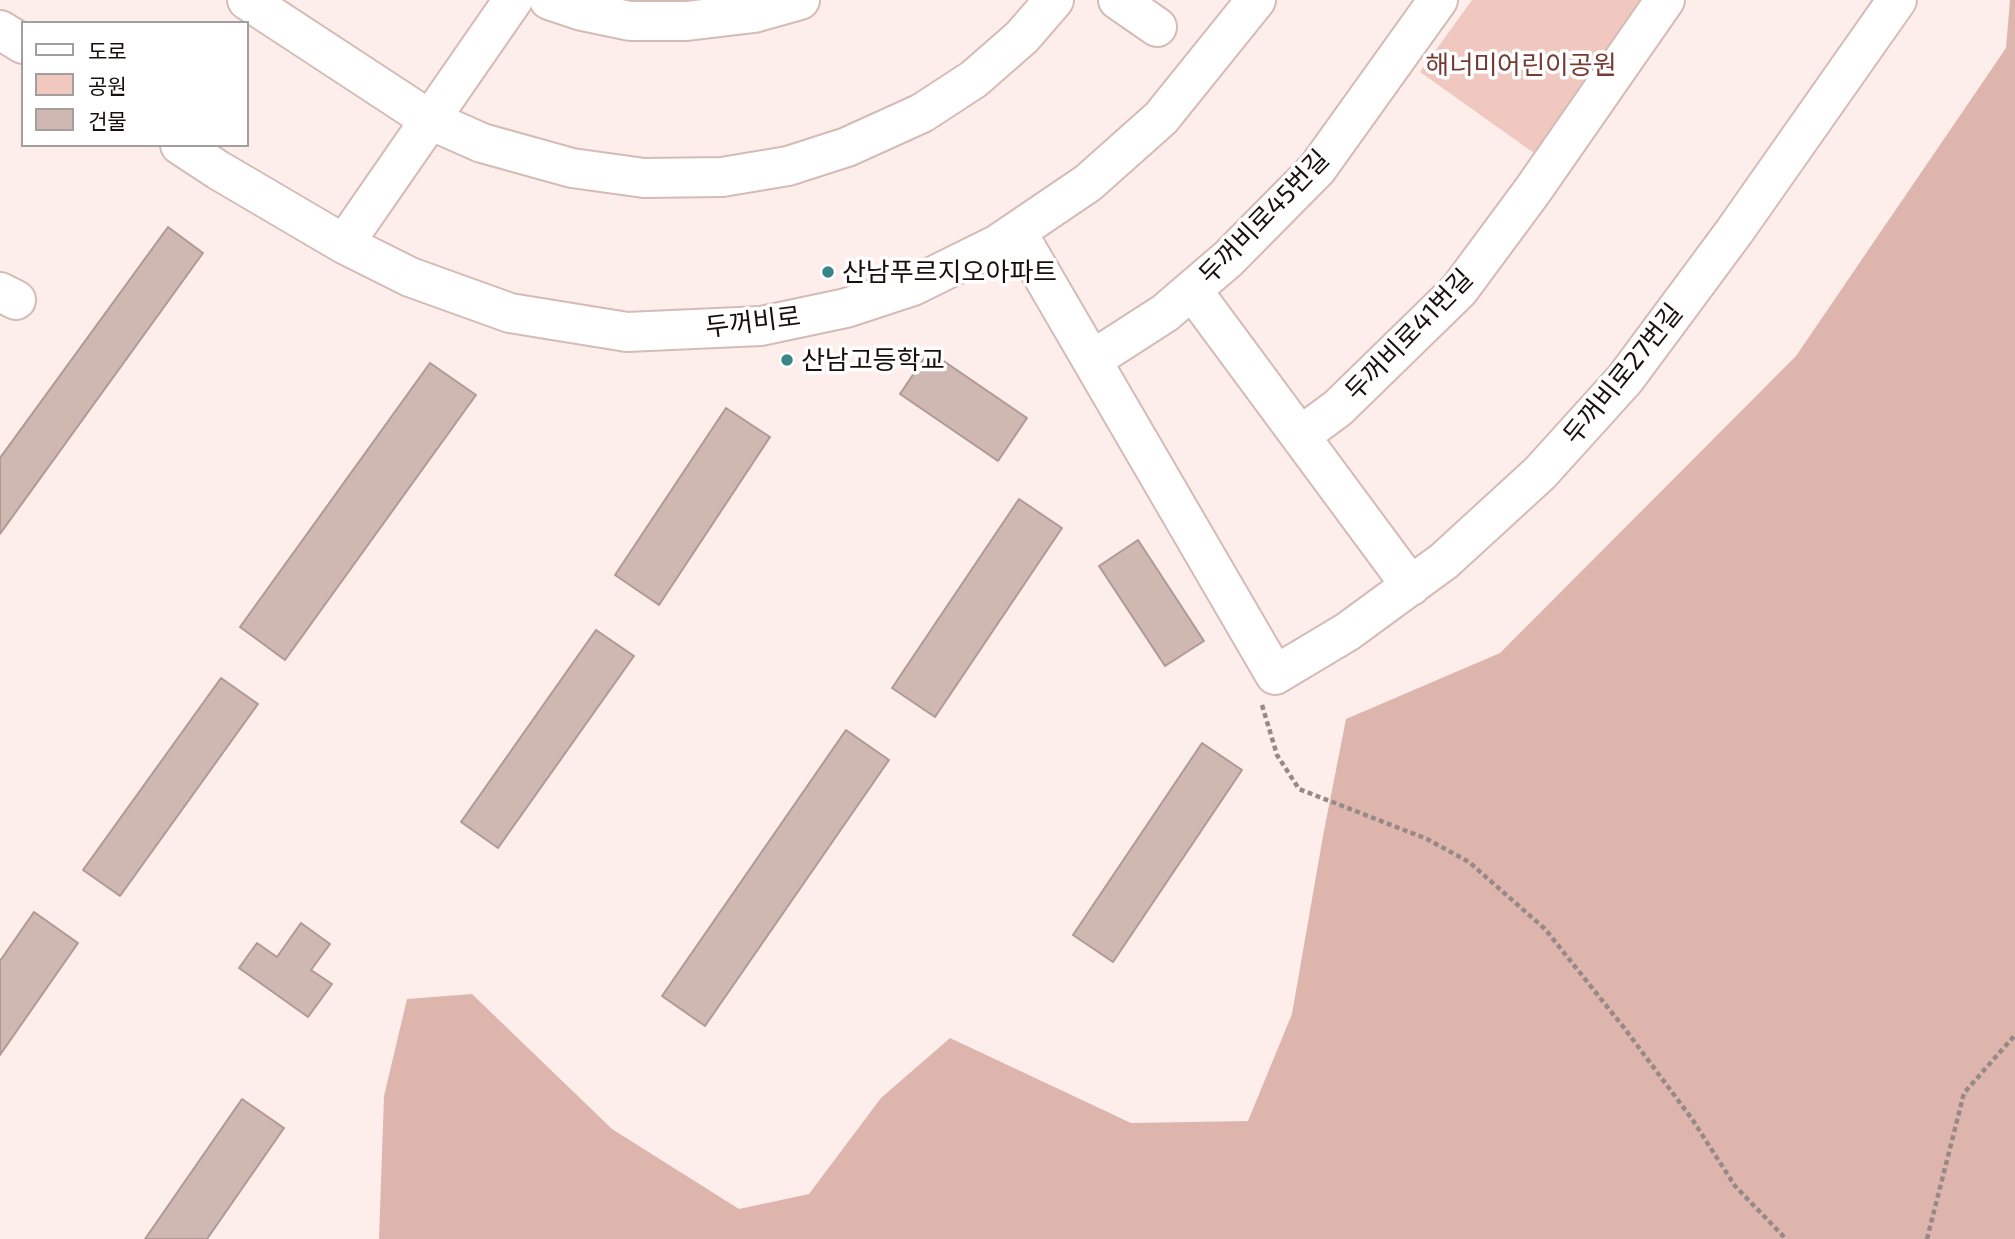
<!DOCTYPE html>
<html>
<head>
<meta charset="utf-8">
<style>
	body { margin:0 }
	#map { position:relative; width:2015px; height:1239px; overflow:hidden; background:#feeeeb; font-family:"Exo 2","Noto Sans KR",sans-serif }
	canvas { display:block }
	.legend { position:absolute; left:21px; top:21px; width:228px; height:126px; box-sizing:border-box; background:#fff; border:2px solid #a39f9f; margin:0; padding:9px 12px; list-style:none; font-size:21px; color:#180f0e }
	.legend li { display:flex; align-items:center; gap:14px; height:35px }
	.legend b { width:35px; border:2px solid #a39f9f }
</style>
</head>
<body>
<div id="map">
<canvas width="2015" height="1239"></canvas>
<ul class="legend">
<li><b style="height:9px;background:#fff"></b>도로</li>
<li><b style="height:19px;background:#f0c8c0"></b>공원</li>
<li><b style="height:19px;background:#cfb7b2"></b>건물</li>
</ul>
</div>
<script>
const ctx = document.querySelector('canvas').getContext('2d');
ctx.lineJoin = 'round';
function fill(path, color) { ctx.fillStyle = color; ctx.fill(path, 'evenodd'); }
const shape = rows => new Path2D(rows.map(r => 'M' + r).join(''));
function trace(path, color, width, dash) { ctx.strokeStyle = color; ctx.lineWidth = width; ctx.lineCap = dash ? 'butt' : 'round'; ctx.setLineDash(dash || []); ctx.stroke(path); }
function write(font, color, halo, rows, align = 'center') {
  ctx.font = font + ' "Exo 2","Noto Sans KR",sans-serif'; ctx.lineWidth = 7; ctx.setLineDash([]); ctx.textBaseline = 'middle'; ctx.strokeStyle = halo; ctx.fillStyle = color; for (const [text, x, y, turn = 0] of rows) {
    ctx.save(); ctx.translate(x, y); ctx.rotate((+turn || 0) * Math.PI / 180); ctx.textAlign = isNaN(turn) ? turn : align; if (halo) ctx.strokeText(text, 0, 0); ctx.fillText(text, 0, 0); ctx.restore();
  }
}
fill(shape([
	[1472,0,1648,0,1538,156,1420,72]
]), '#f0c8c0');
fill(shape([
	[2010,0,2015,0,2015,1239,379,1239,384,1096,407,999,472,994,612,1129,739,1209,809,1194,881,1098,950,1038,1131,1123,1248,1121,1292,1014,1323,836,1346,719,1500,653,1796,356,2006,48]
]), '#ddb5ad');
const building = shape([
	[168,227,203,253,0,534,0,458,168,227],
	[929,351,1027,418,998,461,900,394,929,351],
	[430,363,476,395,285,660,240,627,430,363],
	[726,408,770,437,659,605,615,575,726,408],
	[1019,499,1062,528,935,717,892,688,1019,499],
	[1138,540,1204,641,1165,666,1099,566,1138,540],
	[596,630,634,656,498,848,461,822,596,630],
	[221,678,258,704,120,896,83,870,221,678],
	[846,730,889,760,705,1026,662,996,846,730],
	[1202,743,1242,770,1113,962,1073,935,1202,743],
	[34,912,78,943,0,1055,0,961,34,912],
	[301,923,330,944,311,970,332,984,308,1017,239,968,257,943,277,957,301,923],
	[242,1099,284,1128,207,1239,145,1239,242,1099]
]);
fill(building, '#cfb7b2');
trace(building, '#b09994', 2);
const minor = shape([
	[247,0,430,120,482,143,572,168,644,178,722,177,788,166,847,147,922,113,974,79,1022,37,1054,0],
	[549,0,582,11,630,21,687,21,754,13,800,0],
	[1118,0,1157,27],
	[0,30,23,44],
	[180,145,218,170,344,244,410,277,510,313,627,332,761,326,846,308,913,286,998,244,1088,183,1161,118,1256,0],
	[1017,232,1275,675,1347,632,1444,561,1540,473,1625,379,1734,232,1897,0],
	[344,244,513,0],
	[1192,290,1411,586],
	[0,292,16,300],
	[1092,360,1165,313,1228,259,1317,169,1438,0],
	[1300,436,1338,408,1459,290,1533,190,1665,0]
]);
trace(minor, '#d4bbb6', 42);
trace(shape([
	[1262,705,1277,755,1299,789,1427,839,1469,862,1545,929,1625,1029,1692,1119,1735,1186,1786,1239],
	[1927,1239,1964,1093,2015,1035]
]), '#968987', 4.5, [5, 3.5]);
trace(minor, '#fff', 38);
for (const [x, y, r, color] of [
	[828,272,7,"#3b8487"],
	[787,360,7,"#3b8487"]
]) { const dot = new Path2D(); dot.arc(x, y, r, 0, 2 * Math.PI); ctx.fillStyle = color; ctx.fill(dot); trace(dot, '#fff', 2.5); }
write('26px', '#733d33', '#fff', [
	["해너미어린이공원",1521,65]
]);
write('26px', '#180f0e', '#fff', [
	["두꺼비로45번길",1264,217,-46],
	["두꺼비로",753,322,-7],
	["두꺼비로41번길",1409,335,-46],
	["두꺼비로27번길",1623,374,-51]
]);
write('26px', '#180f0e', '#fff', [
	["산남푸르지오아파트",842,272],
	["산남고등학교",801,360]
], 'left');
</script>
</body>
</html>
